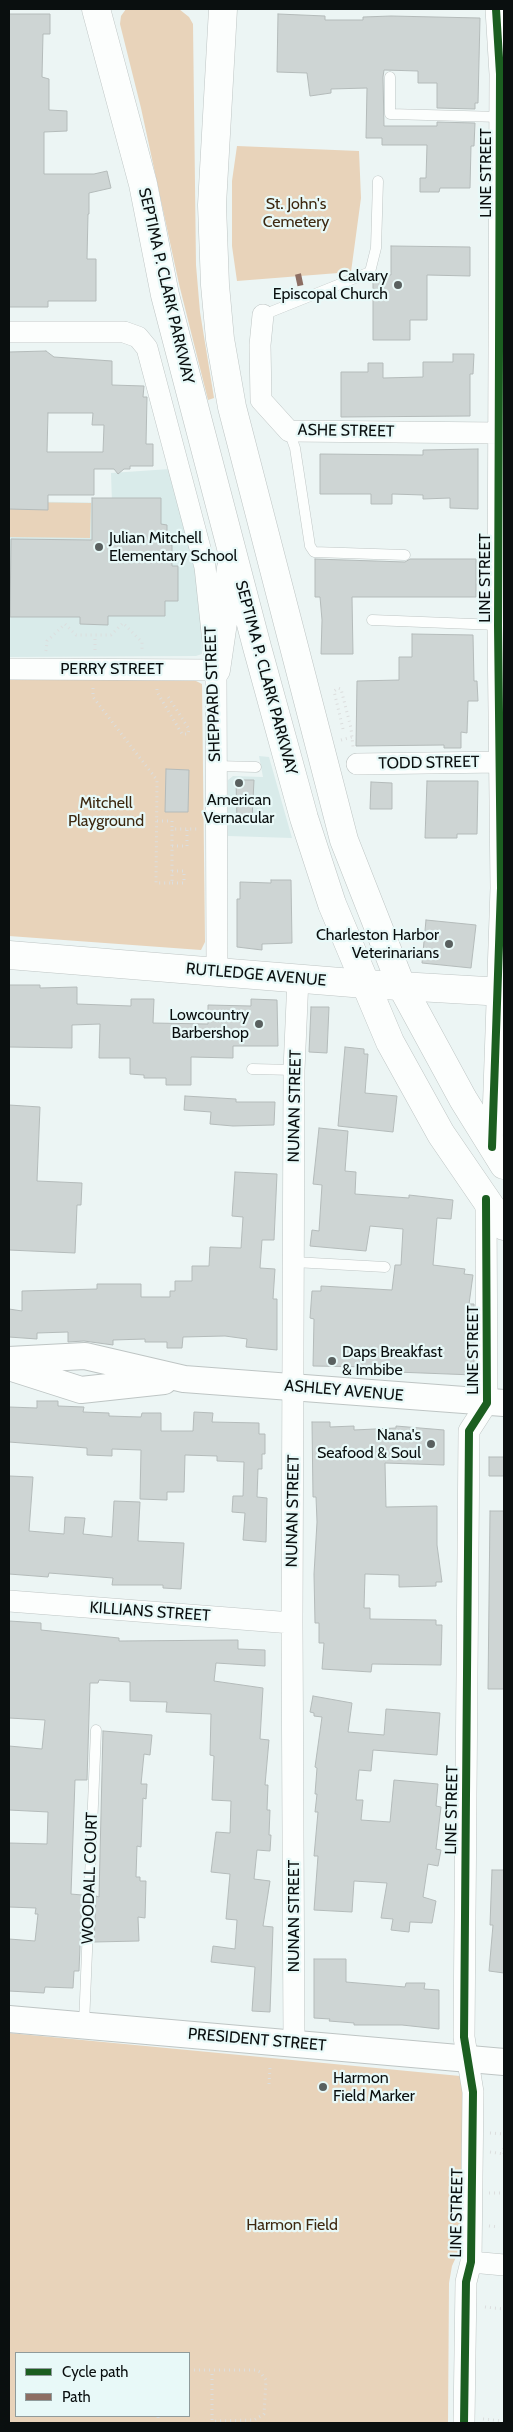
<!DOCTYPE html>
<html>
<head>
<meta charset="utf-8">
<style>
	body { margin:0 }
	#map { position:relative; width:513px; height:2432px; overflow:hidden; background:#ecf5f4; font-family:Cabin,sans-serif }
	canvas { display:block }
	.frame { position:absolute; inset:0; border:10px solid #0a0f0f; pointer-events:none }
	.legend { position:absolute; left:15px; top:2352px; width:175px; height:65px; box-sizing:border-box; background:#e8f9f8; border:1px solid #8f9b9b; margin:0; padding:6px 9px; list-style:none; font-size:15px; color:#0a0f0f }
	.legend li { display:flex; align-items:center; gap:10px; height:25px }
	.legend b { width:25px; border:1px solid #8f9b9b }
</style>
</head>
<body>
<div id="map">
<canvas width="513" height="2432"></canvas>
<div class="frame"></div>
<ul class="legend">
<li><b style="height:6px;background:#1b5e20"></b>Cycle path</li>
<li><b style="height:6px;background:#8d6e63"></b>Path</li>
</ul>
</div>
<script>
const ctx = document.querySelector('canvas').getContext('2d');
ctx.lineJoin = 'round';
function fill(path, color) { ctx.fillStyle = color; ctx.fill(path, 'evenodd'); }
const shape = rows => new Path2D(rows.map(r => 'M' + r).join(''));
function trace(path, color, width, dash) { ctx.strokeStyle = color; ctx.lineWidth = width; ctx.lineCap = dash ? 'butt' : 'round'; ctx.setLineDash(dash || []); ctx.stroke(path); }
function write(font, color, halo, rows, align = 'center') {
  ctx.font = font + ' Cabin,sans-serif'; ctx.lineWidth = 4.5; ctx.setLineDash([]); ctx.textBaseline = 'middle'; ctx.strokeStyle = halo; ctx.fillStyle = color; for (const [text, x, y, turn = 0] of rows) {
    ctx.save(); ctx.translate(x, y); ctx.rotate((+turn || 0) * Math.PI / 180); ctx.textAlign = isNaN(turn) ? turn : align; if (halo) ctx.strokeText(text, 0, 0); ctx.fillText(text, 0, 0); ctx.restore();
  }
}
fill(shape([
	[170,469,200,592,202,654,196,656,9,657,9,501,112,503,111,473],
	[259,756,269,757,292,838,228,836,228,780,233,776,263,777]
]), '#d9ebea');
fill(shape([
	[126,9,179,9,189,17,193,24,196,265,200,312,214,398,208,400,179,284,141,108,120,24,121,16],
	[237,146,359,151,361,198,351,272,237,281,232,246,232,181],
	[9,502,91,503,90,538,9,537],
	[9,680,194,680,202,684,205,942,201,950,9,936],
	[9,2033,460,2076,463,2087,460,2248,452,2266,449,2283,448,2423,9,2423],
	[16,2353,189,2353,189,2416,16,2416]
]), '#e8d3ba');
const building = shape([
	[9,14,50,14,50,34,43,34,42,77,49,79,49,110,67,111,67,131,44,132,44,174,94,174,107,171,111,188,89,193,89,214,88,214,87,259,96,259,96,301,48,301,48,307,9,307,9,14],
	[278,14,325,16,325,20,363,20,363,17,391,16,480,18,478,103,475,103,475,109,437,108,437,83,418,83,418,71,384,70,383,77,384,126,437,126,437,122,475,123,474,146,471,146,470,188,440,188,439,192,420,192,420,178,426,178,427,145,382,145,382,138,366,138,367,88,331,89,331,93,310,96,307,73,277,72,278,14],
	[391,246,470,247,470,276,427,275,427,320,410,320,410,340,373,340,373,278,376,274,391,275,391,246],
	[46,351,54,357,112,361,112,385,144,386,143,397,147,397,146,444,153,444,153,466,130,466,130,469,124,469,118,474,114,469,94,469,94,495,48,495,48,510,9,509,9,352,46,351],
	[48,413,93,413,92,425,104,425,103,452,47,452,48,413],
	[453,354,474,354,473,374,470,374,470,416,341,417,341,372,368,372,368,363,383,363,383,378,423,377,423,362,453,362,453,354],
	[478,449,478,509,450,508,450,498,423,499,423,495,392,494,392,504,371,504,371,494,320,494,320,454,423,455,423,450,478,449],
	[92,498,161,498,161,524,167,525,167,545,172,545,172,566,178,566,178,601,165,601,165,616,108,616,108,625,80,624,80,617,10,617,11,539,92,540,92,498],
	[315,559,405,562,410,559,476,559,476,597,352,597,353,654,321,654,322,620,320,597,315,597,315,559],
	[412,634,473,635,474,681,477,681,478,701,468,701,467,733,461,732,461,748,444,748,444,745,356,746,357,681,399,680,399,657,412,657,412,634],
	[166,769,189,770,188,812,165,812,166,769],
	[236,780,254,780,252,819,237,819,236,780],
	[427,781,478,781,477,834,457,834,457,838,425,838,427,781],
	[371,782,392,783,392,809,370,809,371,782],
	[271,880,291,880,292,943,262,944,262,950,237,947,237,899,240,899,240,882,271,883,271,880],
	[426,920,476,925,471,968,422,963,426,920],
	[9,985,40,985,40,988,77,987,77,1004,131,1006,131,999,154,999,153,1023,208,1024,208,1005,251,1006,251,999,277,1000,278,1046,233,1046,233,1058,191,1057,191,1085,166,1085,166,1078,144,1078,144,1075,130,1074,130,1058,99,1058,100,1024,72,1025,72,1048,9,1047,9,985],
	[311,1007,329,1007,327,1053,309,1052,311,1007],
	[345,1047,364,1049,364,1054,368,1054,365,1093,397,1096,393,1132,338,1126,345,1047],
	[185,1096,236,1099,236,1102,275,1102,274,1125,233,1126,210,1124,211,1112,184,1110,185,1096],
	[9,1105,40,1107,37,1181,82,1183,81,1205,77,1205,75,1253,9,1250,9,1105],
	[319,1128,348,1131,345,1171,356,1172,355,1194,409,1198,409,1195,453,1200,451,1219,437,1218,433,1265,465,1269,464,1274,473,1275,469,1304,474,1304,474,1375,396,1372,396,1369,377,1369,377,1367,313,1366,314,1319,310,1318,312,1291,321,1291,321,1286,392,1290,395,1265,401,1265,403,1229,370,1226,366,1251,310,1246,312,1230,319,1231,322,1185,313,1184,319,1128],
	[235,1172,277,1174,274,1240,262,1240,260,1268,275,1269,273,1299,277,1299,277,1350,246,1347,247,1339,225,1336,183,1337,182,1348,167,1348,167,1342,145,1342,145,1339,113,1340,113,1345,84,1341,68,1342,68,1332,37,1333,37,1339,9,1337,9,1309,22,1311,22,1291,97,1289,97,1284,141,1284,141,1297,170,1297,170,1291,175,1291,175,1281,192,1281,192,1266,209,1266,210,1247,241,1248,243,1217,232,1216,235,1172],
	[37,1401,58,1401,58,1406,84,1407,83,1412,109,1413,109,1416,141,1417,142,1413,161,1413,161,1431,193,1431,194,1412,213,1413,212,1422,259,1423,259,1434,265,1434,265,1454,262,1454,262,1469,258,1469,257,1497,267,1498,266,1542,243,1540,245,1513,232,1512,233,1496,243,1496,244,1462,217,1461,217,1456,185,1455,184,1492,167,1492,167,1500,140,1499,141,1450,112,1449,112,1456,87,1455,87,1448,9,1442,9,1407,37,1408,37,1401],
	[312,1422,330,1422,330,1427,354,1426,354,1430,396,1428,396,1426,444,1430,444,1465,385,1463,386,1507,437,1506,437,1545,442,1582,436,1582,436,1586,399,1587,399,1575,365,1574,364,1608,370,1608,370,1619,436,1620,436,1625,442,1625,441,1665,372,1664,371,1672,322,1669,324,1643,319,1643,319,1623,315,1623,314,1574,317,1522,316,1497,313,1497,312,1422],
	[489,1457,504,1457,504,1476,489,1476,489,1457],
	[9,1476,33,1477,29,1531,64,1534,65,1517,85,1518,83,1534,112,1537,114,1501,140,1502,138,1541,184,1543,181,1589,163,1588,163,1585,112,1585,113,1578,49,1573,48,1577,9,1574,9,1476],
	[490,1511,504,1511,504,1689,488,1689,490,1511],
	[9,1621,41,1623,41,1630,119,1638,119,1641,238,1640,238,1649,265,1650,265,1666,216,1663,214,1681,263,1688,260,1739,269,1740,265,1785,268,1785,267,1810,270,1810,269,1835,271,1835,270,1851,257,1850,254,1879,270,1881,263,1926,273,1927,270,2012,252,2011,255,1967,211,1962,213,1946,235,1949,237,1920,226,1919,230,1874,211,1872,216,1832,230,1833,231,1801,212,1800,214,1756,210,1755,211,1714,166,1712,167,1702,130,1701,130,1682,99,1680,98,1683,90,1683,87,1780,75,1780,71,1894,82,1895,79,1971,74,1971,73,1988,45,1987,44,1993,9,1991,9,1939,35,1941,38,1914,35,1914,36,1908,9,1907,9,1843,47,1844,48,1812,9,1810,9,1746,42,1749,45,1720,9,1718,9,1621],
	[313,1696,352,1703,348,1732,384,1735,386,1709,440,1713,437,1755,373,1750,371,1771,359,1770,356,1800,363,1800,361,1820,390,1822,394,1780,438,1784,436,1806,441,1807,436,1849,441,1850,438,1866,428,1864,423,1897,436,1901,432,1923,410,1922,409,1932,391,1930,393,1919,381,1918,387,1883,354,1881,352,1912,314,1910,318,1856,314,1856,318,1812,315,1812,317,1794,315,1794,317,1768,315,1767,322,1717,314,1716,314,1713,310,1712,313,1696],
	[103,1731,152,1735,150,1755,144,1754,141,1784,147,1784,146,1799,143,1798,141,1847,137,1846,136,1877,140,1877,140,1881,146,1881,145,1918,138,1917,139,1941,94,1942,96,1896,99,1897,103,1731],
	[492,1870,504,1870,504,1973,489,1971,493,1925,490,1925,492,1870],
	[314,1959,346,1959,346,1982,405,1987,406,1983,425,1983,424,1989,439,1990,439,2029,402,2025,354,2025,354,2023,329,2021,330,2019,314,2018,314,1959]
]);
fill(building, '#ced5d4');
trace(building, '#b4bbba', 1);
const service = shape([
	[390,77,390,114,500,117],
	[263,315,370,272,376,248,378,181],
	[289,431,295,448,310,546,314,552,405,555],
	[372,620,498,625],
	[216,766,256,767],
	[252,1069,294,1070],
	[294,1262,385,1267],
	[84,2025,96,1730]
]);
const minor = shape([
	[263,315,260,345,261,400,289,431,499,433],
	[9,332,124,332,138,337,147,348,205,567,216,670,217,972],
	[9,669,216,670],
	[357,764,500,762],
	[492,1147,501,888,498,625,500,74,496,9],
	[9,1601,292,1623],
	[294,2044,292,1623,294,1070,298,978],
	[471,2262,504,2265],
	[464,2423,466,2282,471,2262,473,2092,464,2037,469,1431,487,1403,486,1199]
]);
const tertiary = shape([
	[9,1360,85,1356,184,1379,504,1403],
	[9,1367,81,1390,164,1381],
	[9,2019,504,2062]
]);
const secondary = shape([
	[9,955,365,984,504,992]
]);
const trunk = shape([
	[96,9,143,184,165,295,257,647,304,818,332,904,390,1042,441,1134,504,1226],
	[223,9,212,205,215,285,220,339,232,407,344,840,401,985,463,1099,504,1165],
	[216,670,231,568]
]);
trace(service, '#bec5c4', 11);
trace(minor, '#bec5c4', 22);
trace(tertiary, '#bec5c4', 28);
trace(secondary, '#bec5c4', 29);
trace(trunk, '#bec5c4', 29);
trace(shape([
	[95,650,95,635],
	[46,651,47,641,65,624,76,635,111,635,123,623,142,642,142,651],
	[93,688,93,697,157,780,156,883,172,883,172,829,198,829],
	[157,689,157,692,182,734,188,734,189,729,167,695],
	[343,729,334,691,338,688,341,689,351,728,353,747],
	[341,740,352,737],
	[157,821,172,821,172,829],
	[172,846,187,846,187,829],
	[172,871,184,871,184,883,172,883],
	[269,2084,270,2067],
	[490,2133,504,2134],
	[490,2152,504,2154],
	[504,2154,504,2146],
	[489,2193,501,2193],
	[489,2226,499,2227],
	[485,2307,504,2309],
	[194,2370,255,2370,260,2372,266,2380,264,2414,254,2420,212,2421,212,2370],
	[483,2419,504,2421],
	[158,2423,158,2416]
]), '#dcdede', 3, [1, 4]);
trace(service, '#fcfefd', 10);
trace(minor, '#fcfefd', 21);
trace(tertiary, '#fcfefd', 26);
trace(secondary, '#fcfefd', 28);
trace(trunk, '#fcfefd', 28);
trace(shape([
	[288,294,297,293,301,288,298,274]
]), '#8d6e63', 6, [12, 6]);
trace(shape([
	[492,1147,501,888,498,625,500,74,496,9],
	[464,2423,466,2282,471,2262,473,2092,464,2037,469,1431,487,1403,486,1199]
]), '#1b5e20', 8);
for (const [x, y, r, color] of [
	[398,285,5,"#59605f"],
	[99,547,5,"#59605f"],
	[239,783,5,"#59605f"],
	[449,944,5,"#59605f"],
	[259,1024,5,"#59605f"],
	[332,1361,5,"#59605f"],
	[431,1444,5,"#59605f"],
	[323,2087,5,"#59605f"]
]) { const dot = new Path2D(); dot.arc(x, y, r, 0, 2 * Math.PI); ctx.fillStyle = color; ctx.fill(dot); trace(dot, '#e8f9f8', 2); }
write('16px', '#0a0f0f', '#e8f9f8', [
	["LINE STREET",486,173,-90],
	["SEPTIMA P. CLARK PARKWAY",166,286,77],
	["ASHE STREET",346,431,1],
	["LINE STREET",485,578,-90],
	["PERRY STREET",112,669],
	["SEPTIMA P. CLARK PARKWAY",266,678,75],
	["SHEPPARD STREET",213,694,-92],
	["TODD STREET",429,763,-1],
	["RUTLEDGE AVENUE",256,975,5],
	["NUNAN STREET",295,1106,-89],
	["LINE STREET",473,1350,-90],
	["ASHLEY AVENUE",344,1391,5],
	["NUNAN STREET",293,1511,-89],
	["KILLIANS STREET",150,1612,4],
	["LINE STREET",452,1810,-89],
	["WOODALL COURT",90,1878,-88],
	["NUNAN STREET",294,1916,-90],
	["PRESIDENT STREET",257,2040,5],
	["LINE STREET",457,2213,-89]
]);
write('16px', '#3d2810', '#e8f9f8', [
	["St. John's",296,204],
	["Cemetery",296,222],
	["Mitchell",106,803],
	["Playground",106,821],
	["Harmon Field",292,2225]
]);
write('16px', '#0a0f0f', '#e8f9f8', [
	["Calvary",388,276],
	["Episcopal Church",388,294],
	["Julian Mitchell",109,538,"left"],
	["Elementary School",109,556,"left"],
	["American",239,800,"center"],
	["Vernacular",239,818,"center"],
	["Charleston Harbor",439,935],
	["Veterinarians",439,953],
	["Lowcountry",249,1015],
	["Barbershop",249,1033],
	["Daps Breakfast",342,1352,"left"],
	["& Imbibe",342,1370,"left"],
	["Nana's",421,1435],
	["Seafood & Soul",421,1453],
	["Harmon",333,2078,"left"],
	["Field Marker",333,2096,"left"]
], 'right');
</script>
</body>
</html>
